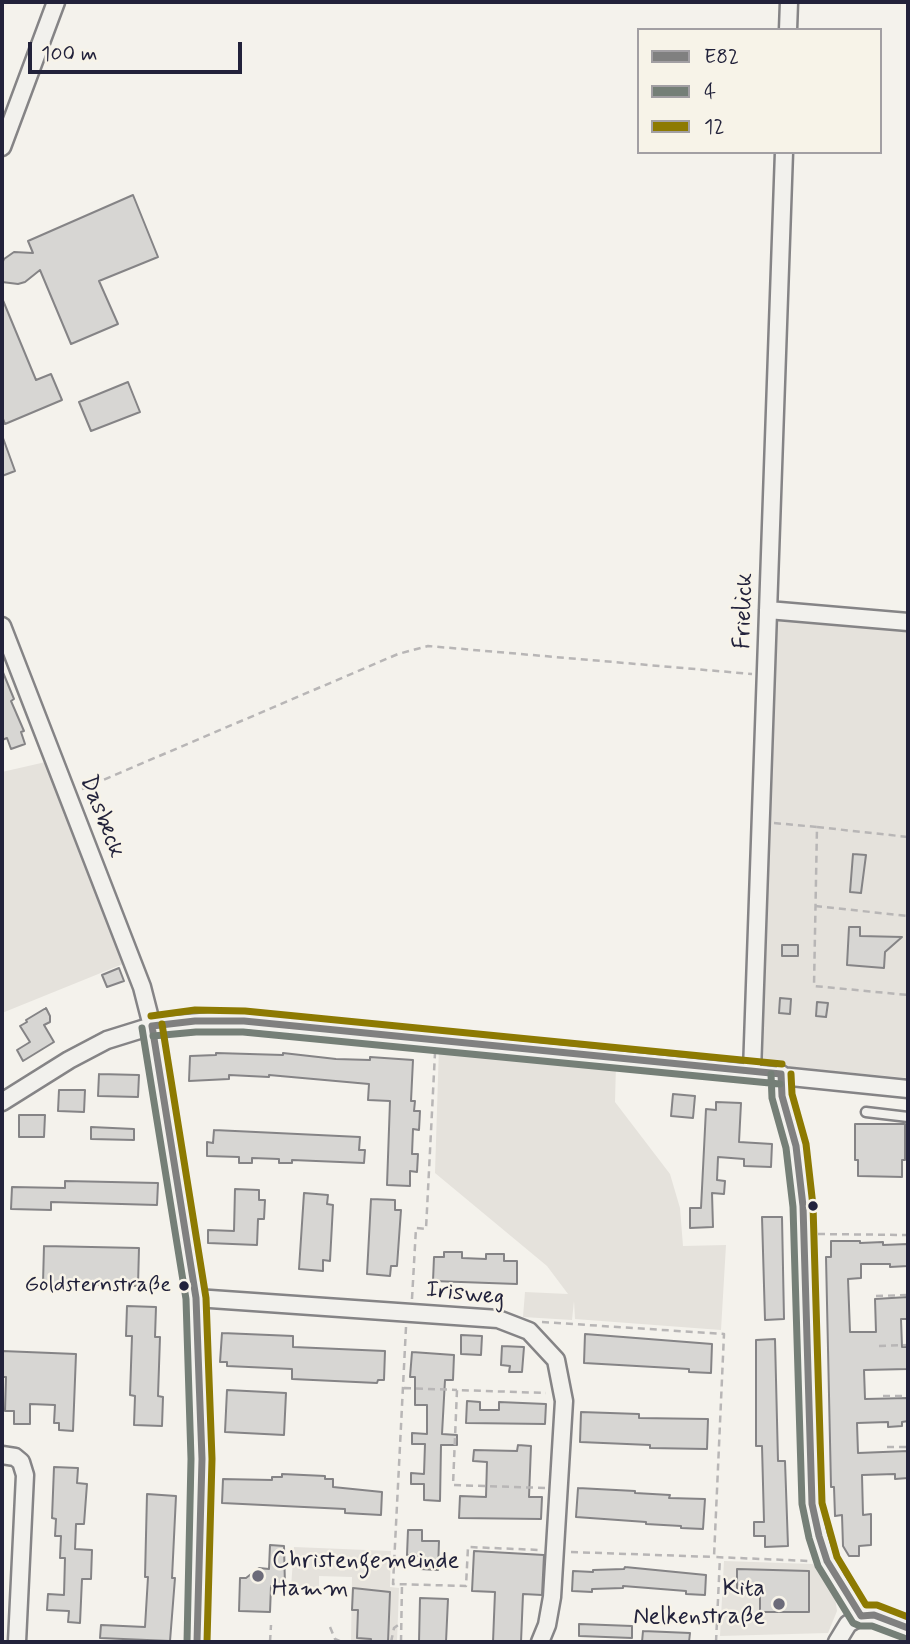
<!DOCTYPE html>
<html>
<head>
<meta charset="utf-8">
<style>
	body { margin:0 }
	#map { position:relative; width:910px; height:1644px; overflow:hidden; background:#f4f2ec; font-family:Mynerve,sans-serif }
	canvas { display:block }
	.frame { position:absolute; inset:0; border:4px solid #22223b; pointer-events:none }
	.legend { position:absolute; left:637px; top:28px; width:245px; height:126px; box-sizing:border-box; background:#f7f3e8; border:2px solid #a29fa3; margin:0; padding:9px 12px; list-style:none; font-size:21px; color:#22223b }
	.legend li { display:flex; align-items:center; gap:14px; height:35px }
	.legend b { width:35px; border:2px solid #a29fa3 }
	.scale { position:absolute; left:28px; top:42px; width:214px; height:32px; box-sizing:border-box; border:4px solid #22223b; border-top:0; padding-left:9px; font-size:21px; line-height:24px; white-space:nowrap; color:#22223b; -webkit-text-stroke:5px #f7f3e8; paint-order:stroke }
</style>
</head>
<body>
<div id="map">
<canvas width="910" height="1644"></canvas>
<div class="frame"></div>
<ul class="legend">
<li><b style="height:9px;background:#808080"></b>E82</li>
<li><b style="height:9px;background:#757f77"></b>4</li>
<li><b style="height:9px;background:#8d7a02"></b>12</li>
</ul>
<div class="scale">100 m</div>
</div>
<script>
const ctx = document.querySelector('canvas').getContext('2d');
ctx.lineJoin = 'round';
function fill(path, color) { ctx.fillStyle = color; ctx.fill(path, 'evenodd'); }
const shape = rows => new Path2D(rows.map(r => 'M' + r).join(''));
function trace(path, color, width, dash) { ctx.strokeStyle = color; ctx.lineWidth = width; ctx.lineCap = dash ? 'butt' : 'round'; ctx.setLineDash(dash || []); ctx.stroke(path); }
function write(font, color, halo, rows, align = 'center') {
  ctx.font = font + ' Mynerve,sans-serif'; ctx.lineWidth = 5; ctx.setLineDash([]); ctx.textBaseline = 'middle'; ctx.strokeStyle = halo; ctx.fillStyle = color; for (const [text, x, y, turn = 0] of rows) {
    ctx.save(); ctx.translate(x, y); ctx.rotate((+turn || 0) * Math.PI / 180); ctx.textAlign = isNaN(turn) ? turn : align; if (halo) ctx.strokeText(text, 0, 0); ctx.fillText(text, 0, 0); ctx.restore();
  }
}
fill(shape([
	[772,615,908,627,908,1078,759,1064],
	[50,761,123,964,2,1013,2,772],
	[439,1046,616,1064,615,1102,670,1174,680,1208,683,1246,726,1245,721,1330,575,1319,574,1301,572,1320,523,1317,525,1292,568,1294,547,1266,435,1173],
	[294,1547,391,1551,390,1587,399,1588,397,1642,351,1642,352,1577,319,1576,319,1588,291,1587],
	[724,1561,813,1564,835,1597,837,1611,828,1633,720,1636]
]), '#e5e2dc');
const building = shape([
	[133,195,158,257,99,281,118,324,71,344,40,270,25,282,18,284,2,282,2,264,4,259,14,252,33,253,28,241,133,195],
	[2,298,36,380,51,374,62,400,5,424,2,416,2,298],
	[128,382,140,412,91,431,79,402,128,382],
	[3,438,15,471,2,476,2,439,3,438],
	[2,670,14,699,11,701,24,731,21,732,25,744,11,749,7,738,2,740,2,670],
	[853,854,866,855,861,893,850,892,853,854],
	[849,927,860,927,860,936,902,937,885,952,884,968,847,965,849,927],
	[782,945,798,945,798,956,782,956,782,945],
	[119,968,124,981,107,987,102,975,119,968],
	[780,998,791,999,790,1014,779,1013,780,998],
	[817,1002,828,1003,826,1017,816,1016,817,1002],
	[46,1008,50,1016,50,1022,44,1025,54,1042,23,1061,17,1050,30,1042,20,1026,27,1022,26,1020,46,1008],
	[216,1053,283,1055,283,1053,336,1059,370,1060,370,1057,413,1060,411,1101,415,1101,414,1111,420,1111,419,1130,413,1129,412,1154,418,1154,417,1172,410,1171,410,1186,387,1185,390,1101,368,1100,369,1084,269,1075,269,1077,229,1075,229,1079,189,1081,190,1056,216,1055,216,1053],
	[99,1074,139,1075,138,1097,98,1096,99,1074],
	[59,1090,85,1090,84,1112,58,1111,59,1090],
	[673,1094,695,1096,693,1118,671,1116,673,1094],
	[716,1102,741,1103,739,1142,772,1144,771,1167,744,1166,744,1159,718,1157,717,1180,725,1181,724,1194,712,1193,713,1227,690,1228,690,1208,701,1208,706,1109,716,1110,716,1102],
	[19,1115,45,1115,44,1137,19,1137,19,1115],
	[855,1124,905,1124,905,1160,902,1160,902,1177,858,1176,858,1160,855,1160,855,1124],
	[91,1127,134,1129,134,1140,91,1139,91,1127],
	[214,1130,360,1137,359,1150,365,1150,364,1163,292,1160,292,1163,279,1163,279,1159,252,1158,252,1163,239,1163,239,1157,207,1156,207,1142,213,1143,214,1130],
	[65,1181,158,1183,157,1205,51,1202,51,1210,11,1209,12,1187,65,1188,65,1181],
	[235,1189,259,1190,259,1200,265,1200,264,1219,258,1219,257,1245,208,1243,208,1230,234,1231,235,1189],
	[304,1193,328,1195,327,1204,333,1205,330,1261,323,1260,323,1271,299,1269,304,1193],
	[371,1199,395,1200,395,1210,401,1210,397,1266,391,1266,390,1276,367,1274,371,1199],
	[762,1217,782,1217,784,1319,765,1320,762,1217],
	[831,1241,860,1241,860,1243,883,1242,883,1245,908,1244,908,1266,890,1267,890,1264,861,1264,861,1278,848,1279,850,1332,876,1332,875,1299,908,1297,908,1319,901,1319,902,1347,908,1347,908,1369,864,1370,865,1399,908,1398,908,1421,902,1422,902,1426,888,1427,888,1422,857,1423,858,1453,908,1451,908,1478,895,1479,895,1474,862,1475,863,1515,871,1514,871,1545,859,1546,859,1556,849,1556,843,1546,842,1515,835,1516,834,1487,831,1487,826,1257,831,1257,831,1241],
	[44,1246,139,1248,138,1286,43,1283,44,1246],
	[444,1252,462,1252,462,1258,486,1259,486,1254,504,1254,504,1261,517,1261,517,1284,433,1281,434,1257,444,1257,444,1252],
	[127,1306,156,1307,155,1337,160,1337,158,1396,163,1397,162,1426,134,1425,135,1396,130,1395,132,1336,126,1336,127,1306],
	[222,1333,293,1336,293,1347,385,1351,384,1380,378,1380,377,1383,292,1379,292,1369,227,1366,227,1362,220,1362,222,1333],
	[585,1334,712,1344,711,1373,689,1372,689,1369,584,1363,585,1334],
	[461,1335,482,1336,481,1355,461,1354,461,1335],
	[775,1339,778,1461,785,1461,788,1546,765,1547,765,1536,754,1536,754,1522,764,1522,762,1446,756,1446,756,1340,775,1339],
	[502,1346,524,1347,522,1372,509,1372,510,1366,501,1365,502,1346],
	[2,1351,76,1354,73,1431,59,1430,59,1423,54,1423,55,1405,30,1404,30,1424,14,1424,14,1411,5,1411,6,1377,2,1377,2,1351],
	[412,1352,454,1355,453,1380,445,1380,442,1434,457,1435,457,1445,441,1445,440,1501,424,1500,424,1484,411,1484,411,1473,424,1474,425,1444,412,1444,412,1433,427,1434,427,1405,415,1405,415,1377,410,1377,412,1352],
	[227,1390,286,1393,284,1435,225,1432,227,1390],
	[467,1401,480,1402,480,1410,499,1410,499,1402,546,1404,545,1424,466,1423,467,1401],
	[581,1412,639,1414,639,1418,708,1419,707,1449,650,1448,650,1445,580,1442,581,1412],
	[518,1445,531,1446,529,1497,542,1497,541,1519,459,1518,460,1496,486,1497,487,1462,473,1461,474,1450,517,1451,518,1445],
	[54,1467,78,1468,77,1483,87,1484,84,1524,76,1524,75,1549,92,1550,91,1579,82,1579,80,1623,68,1622,69,1611,47,1610,48,1594,64,1595,65,1558,60,1558,61,1536,55,1536,56,1519,52,1518,54,1467],
	[282,1474,325,1476,325,1479,333,1479,333,1487,382,1492,381,1515,345,1513,345,1509,222,1503,223,1479,272,1480,272,1477,282,1477,282,1474],
	[578,1488,635,1491,635,1493,670,1495,669,1498,705,1499,703,1529,681,1528,681,1526,646,1524,646,1522,576,1517,578,1488],
	[147,1494,176,1496,172,1578,175,1578,170,1641,100,1638,101,1625,145,1627,148,1577,145,1577,147,1494],
	[408,1530,422,1530,422,1541,439,1541,438,1570,420,1569,421,1556,407,1555,408,1530],
	[270,1545,284,1546,285,1586,271,1586,270,1612,239,1611,240,1578,246,1578,259,1568,269,1569,270,1545],
	[474,1551,544,1555,542,1595,523,1594,521,1642,493,1642,495,1592,472,1591,474,1551],
	[625,1567,706,1575,705,1595,686,1594,686,1591,623,1586,623,1588,592,1589,592,1592,572,1591,573,1571,593,1572,593,1570,624,1569,625,1567],
	[737,1569,809,1571,809,1612,760,1612,760,1592,737,1591,737,1569],
	[353,1588,390,1592,388,1642,371,1642,371,1639,357,1638,358,1610,352,1610,353,1588],
	[420,1598,448,1599,446,1642,419,1642,420,1598],
	[579,1624,632,1626,632,1638,579,1636,579,1624],
	[643,1631,690,1633,689,1642,642,1642,643,1631]
]);
fill(building, '#d7d6d3');
trace(building, '#858486', 2);
const lane = shape([
	[866,1112,908,1117]
]);
const street = shape([
	[788,30,789,2],
	[2,147,56,2],
	[768,610,908,622],
	[2,626,142,987,152,1026,196,1298,202,1459,197,1642],
	[752,1071,784,152],
	[781,1074,782,1096,796,1146,803,1206,812,1504,819,1536,827,1561,837,1579,861,1616,874,1615,908,1628],
	[2,1102,69,1060,107,1040,152,1026,212,1021,244,1021,908,1089],
	[196,1298,498,1319,529,1331,556,1360,564,1401,552,1597,547,1625,540,1642],
	[2,1455,15,1457,21,1462,25,1475,17,1642],
	[837,1642,848,1624,861,1616]
]);
trace(lane, '#858486', 13);
trace(street, '#858486', 21);
trace(shape([
	[82,789,398,654,428,646,752,674],
	[774,823,817,827,814,986,908,995],
	[817,827,908,837],
	[815,906,908,916],
	[818,1234,908,1235],
	[876,1296,908,1295],
	[412,1299,416,1228,426,1229,435,1053],
	[542,1322,724,1334,714,1557,810,1561],
	[406,1327,393,1584,466,1586,468,1547,540,1550],
	[879,1346,908,1345],
	[404,1388,457,1390],
	[883,1396,908,1396],
	[887,1447,908,1447],
	[545,1488,453,1485,457,1390,546,1393],
	[571,1552,714,1557],
	[330,1627,335,1639,342,1642],
	[270,1642,271,1625],
	[391,1642,394,1628,401,1623],
	[401,1642,402,1584],
	[716,1642,720,1557]
]), '#b8b6b6', 2.5, [7, 5]);
trace(lane, '#f2f1ed', 8);
trace(street, '#f2f1ed', 16);
trace(shape([
	[152,1026,195,1021,244,1021,781,1074],
	[152,1026,196,1298,202,1459,197,1642],
	[781,1074,782,1096,796,1146,803,1206,812,1504,819,1536,827,1561,861,1616,874,1615,908,1628]
]), '#808080', 7);
trace(shape([
	[142,1028,186,1299,191,1459,187,1642],
	[153,1036,196,1032,243,1032,780,1084],
	[771,1074,772,1098,786,1148,793,1207,802,1504,809,1538,818,1566,853,1623,860,1626,872,1626,904,1638]
]), '#757f77', 7);
trace(shape([
	[151,1016,195,1010,245,1011,782,1064],
	[162,1024,206,1298,212,1459,207,1642],
	[791,1074,792,1094,806,1144,813,1206,822,1503,837,1557,866,1605,877,1605,908,1617]
]), '#8d7a02', 7);
for (const [x, y, r, color] of [
	[813,1206,6,"#22223b"],
	[184,1286,6,"#22223b"],
	[258,1576,7,"#6c6b79"],
	[779,1604,7,"#6c6b79"]
]) { const dot = new Path2D(); dot.arc(x, y, r, 0, 2 * Math.PI); ctx.fillStyle = color; ctx.fill(dot); trace(dot, '#f7f3e8', 2.5); }
write('22px', '#22223b', '#f7f3e8', [
	["Goldsternstraße",171,1286]
], 'right');
write('24px', '#22223b', '#f7f3e8', [
	["Frielick",745,611,-88],
	["Dasbeck",101,817,69],
	["Irisweg",465,1295,6]
]);
write('24px', '#22223b', '#f7f3e8', [
	["Christengemeinde",272,1562],
	["Hamm",272,1590],
	["Kita",765,1590,"right"],
	["Nelkenstraße",765,1618,"right"]
], 'left');
</script>
</body>
</html>
